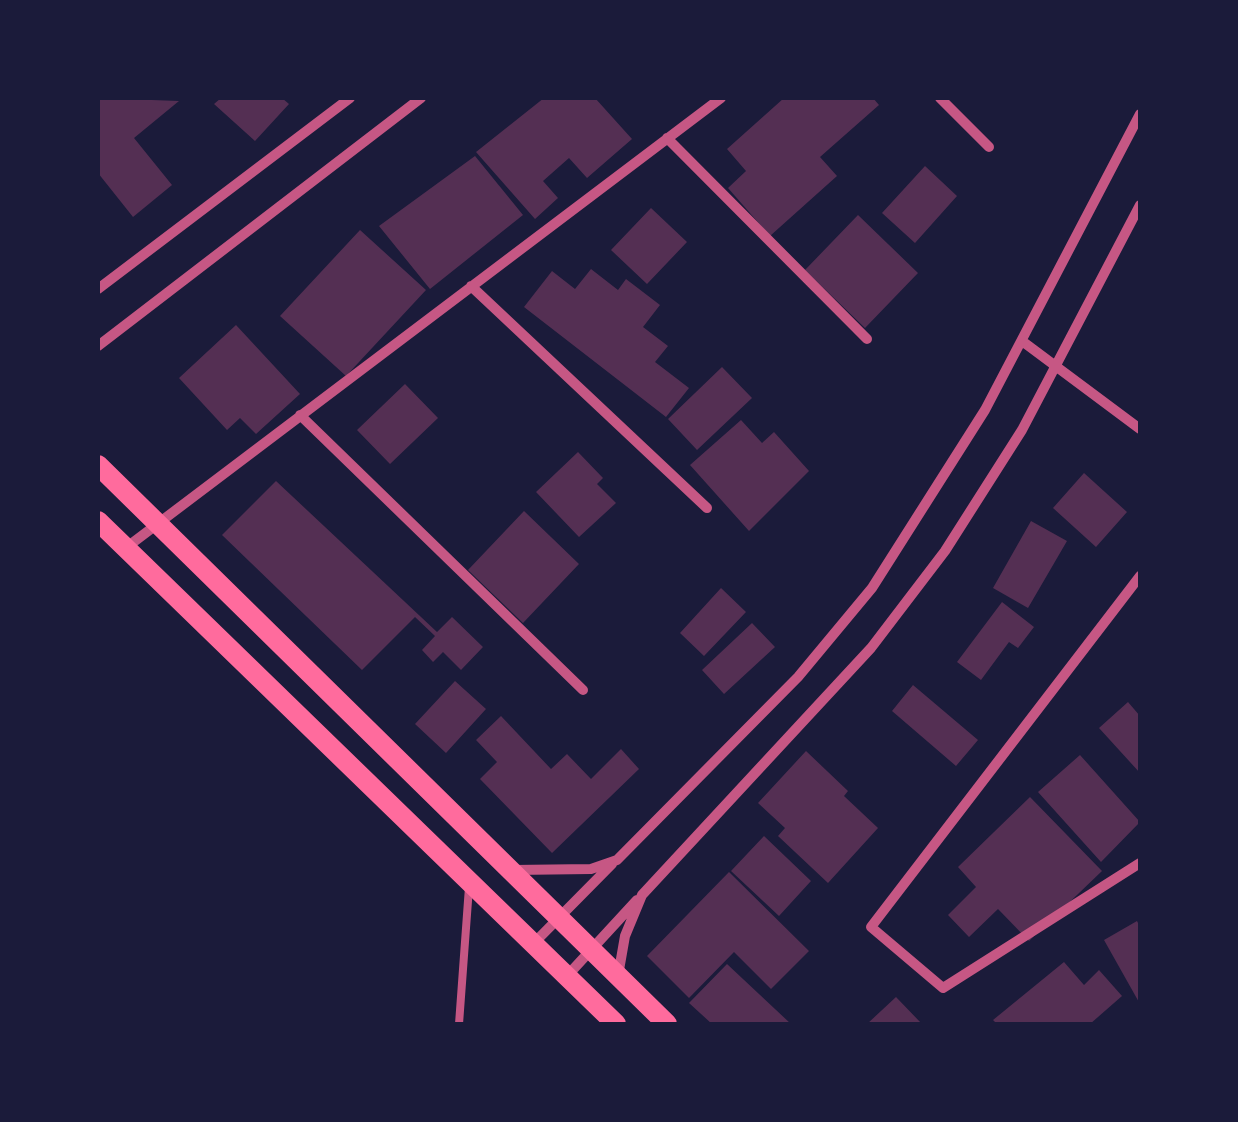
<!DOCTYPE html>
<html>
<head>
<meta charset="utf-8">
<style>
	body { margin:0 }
	#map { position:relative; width:1238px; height:1122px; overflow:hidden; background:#1b1b3a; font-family:"PT Sans",sans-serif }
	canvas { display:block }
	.frame { position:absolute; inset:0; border:100px solid #1b1b3a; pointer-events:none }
</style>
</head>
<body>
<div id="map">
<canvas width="1238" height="1122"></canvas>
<div class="frame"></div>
</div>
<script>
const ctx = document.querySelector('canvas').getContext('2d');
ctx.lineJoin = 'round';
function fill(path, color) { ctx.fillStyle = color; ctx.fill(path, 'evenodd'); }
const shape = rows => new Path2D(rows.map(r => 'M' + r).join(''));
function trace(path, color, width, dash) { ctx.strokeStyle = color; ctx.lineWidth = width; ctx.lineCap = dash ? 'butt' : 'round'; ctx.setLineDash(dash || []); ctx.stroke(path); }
fill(shape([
	[98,98,179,101,134,138,172,185,133,217,98,173],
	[221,98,282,98,289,104,255,141,214,104],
	[544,98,595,98,632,139,587,178,569,158,543,181,558,198,535,219,476,152],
	[784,98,873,98,879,105,820,157,837,176,770,236,728,188,746,171,727,149],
	[475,156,523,215,430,289,379,226],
	[925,166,957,196,915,243,882,213],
	[651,208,687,242,647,284,611,250],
	[858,215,918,273,865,328,805,270],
	[360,230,426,290,346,376,280,316],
	[591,269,618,290,626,279,660,305,643,327,668,346,655,362,689,388,666,417,524,307,552,271,575,289],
	[236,325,300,394,256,434,240,418,227,430,179,378],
	[722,367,752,398,697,450,668,419],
	[405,384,438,418,390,464,357,430],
	[741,420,762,443,774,432,809,471,749,531,690,465],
	[578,452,603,478,597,484,616,503,579,537,536,492],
	[1084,473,1127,512,1096,547,1053,508],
	[276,481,437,632,452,617,483,647,461,670,443,652,433,662,422,650,435,636,415,617,362,670,222,535],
	[524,511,579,564,523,623,468,570],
	[1031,521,1067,541,1028,608,993,588],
	[721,588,746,612,704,656,680,633],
	[1002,602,1034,627,1018,648,1009,642,981,680,957,662],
	[752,623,775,647,724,694,702,670],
	[455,681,486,709,446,753,415,724],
	[913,685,978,740,956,766,892,711],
	[1128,702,1140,716,1140,773,1099,728],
	[501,716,551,769,567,754,591,779,621,749,639,769,552,853,480,779,497,762,476,740],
	[806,751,848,791,844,796,878,828,828,883,778,836,785,828,758,803],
	[1080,755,1140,822,1101,862,1038,792],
	[1030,797,1102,871,1029,941,998,909,969,937,948,915,976,887,958,867],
	[764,836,811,881,779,916,731,871],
	[729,872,809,951,771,989,734,952,689,998,647,956],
	[1137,921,1140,927,1140,1004,1104,940],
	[1064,962,1084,985,1099,970,1122,996,1090,1024,997,1024,993,1020],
	[727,964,791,1024,712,1024,689,1003],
	[896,997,922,1024,867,1024]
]), '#542f53');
trace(shape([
	[459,1024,469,887]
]), '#c65784', 8);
trace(shape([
	[940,98,989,147],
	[667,138,867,339],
	[471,286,707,508],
	[98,289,350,98],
	[1022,341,1140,429],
	[98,346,421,98],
	[300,415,583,690],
	[127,547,721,98],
	[1140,576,871,927,943,988,1140,863],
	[513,870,591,869,617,860,798,677,872,588,985,410,1140,114],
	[533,944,612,864],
	[567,976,637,900],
	[618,976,625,936,642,895,871,648,945,551,1022,430,1140,205]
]), '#c65784', 10);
trace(shape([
	[98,465,667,1024],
	[98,521,616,1024]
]), '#ff6b9d', 20);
</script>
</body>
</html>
